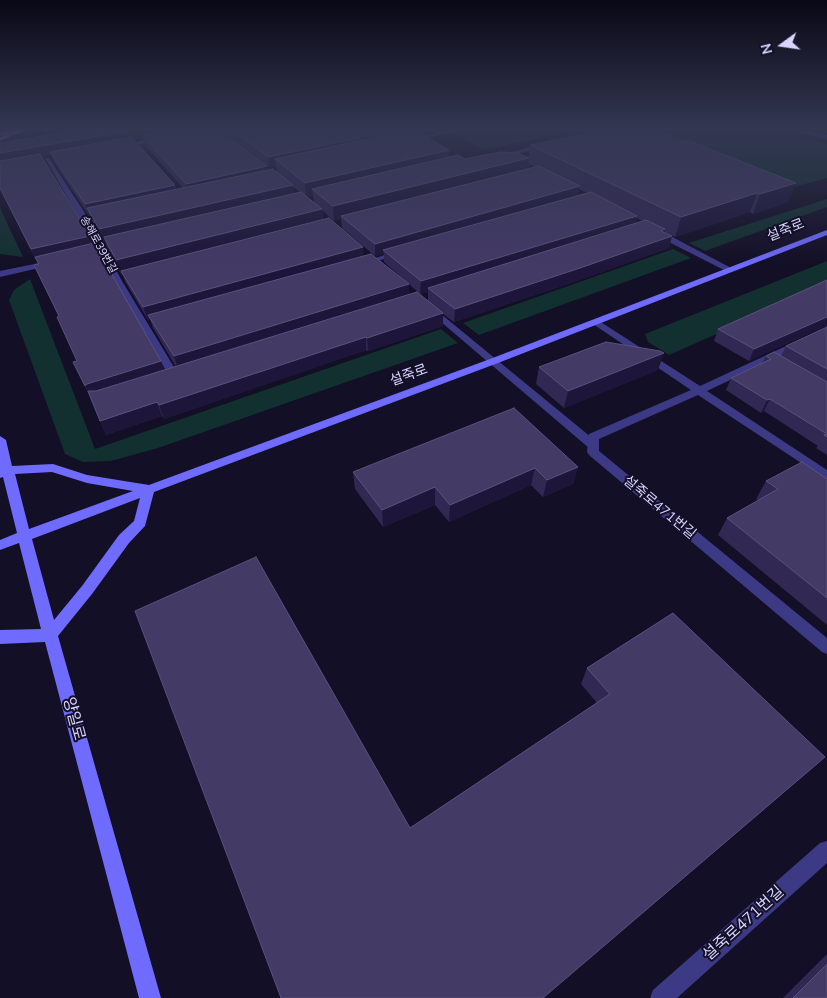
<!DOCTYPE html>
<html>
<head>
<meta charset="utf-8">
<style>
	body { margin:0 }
	#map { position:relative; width:827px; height:998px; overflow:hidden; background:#130f26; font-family:"Nunito Sans",sans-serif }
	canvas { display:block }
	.north { position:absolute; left:757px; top:20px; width:50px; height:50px; -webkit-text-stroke:4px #130f26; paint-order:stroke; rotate:256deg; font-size:14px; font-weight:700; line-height:20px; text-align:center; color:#d9d4ff }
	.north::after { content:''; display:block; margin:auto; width:18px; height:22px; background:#d9d4ff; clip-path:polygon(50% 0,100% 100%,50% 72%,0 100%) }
</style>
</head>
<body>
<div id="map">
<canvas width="827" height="998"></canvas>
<div class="north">N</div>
</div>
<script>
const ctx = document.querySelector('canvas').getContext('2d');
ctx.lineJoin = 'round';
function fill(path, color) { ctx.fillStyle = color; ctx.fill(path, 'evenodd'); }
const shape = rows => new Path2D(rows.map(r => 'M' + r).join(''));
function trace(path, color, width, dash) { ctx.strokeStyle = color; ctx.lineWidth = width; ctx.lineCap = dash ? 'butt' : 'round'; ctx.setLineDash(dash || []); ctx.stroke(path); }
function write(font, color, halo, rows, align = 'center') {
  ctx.font = font + ' "Nunito Sans","Noto Sans KR",sans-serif'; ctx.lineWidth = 4; ctx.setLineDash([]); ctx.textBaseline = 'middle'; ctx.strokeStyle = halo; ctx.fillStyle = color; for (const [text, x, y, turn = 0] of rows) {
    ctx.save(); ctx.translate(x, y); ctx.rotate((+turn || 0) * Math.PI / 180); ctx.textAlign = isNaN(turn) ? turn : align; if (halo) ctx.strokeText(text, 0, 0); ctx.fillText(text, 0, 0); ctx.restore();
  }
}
fill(shape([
	[478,128,584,128,484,150,453,133],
	[652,128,758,128,827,144,827,178,786,189,639,131],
	[827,199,827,207,705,251,689,243],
	[0,208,23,257,0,254],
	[673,249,691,258,479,335,463,323],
	[827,261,827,285,669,355,648,342,645,334],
	[30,279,95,449,441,329,458,343,158,448,111,461,83,462,65,454,9,300,14,290]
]), '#12302f');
fill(shape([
	[655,231,661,231,735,270,728,272,655,235,655,231],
	[430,305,597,442,599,445,597,448,589,448,427,310,425,308,430,305]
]), '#3d3a85');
fill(shape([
	[459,128,469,128,409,142,406,140,459,128],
	[159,137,161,140,120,148,117,146,159,137],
	[45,158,49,158,90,221,122,281,177,372,185,372,185,376,174,379,169,376,45,158],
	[397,251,404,253,361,266,357,264,397,251],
	[596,319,700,386,827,327,827,334,707,391,827,470,827,480,698,395,599,439,599,451,827,638,827,654,822,652,589,455,587,452,589,434,691,390,593,324,591,322,596,319],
	[827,841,827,863,677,998,650,998,653,990,820,843,827,841]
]), '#3d3a85');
fill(shape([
	[780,128,790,128,827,135,827,139,780,128],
	[545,143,547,146,501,158,498,156,545,143],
	[124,243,127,243,127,247,83,257,79,255,124,243],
	[49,261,53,263,52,265,0,277,0,271,49,261]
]), '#3d3a85');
fill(shape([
	[27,128,39,128,0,136,0,132,27,128],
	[827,230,827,235,498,363,154,492,145,526,129,543,92,594,58,636,161,998,139,998,45,642,0,644,0,630,41,629,19,543,0,550,0,540,17,533,3,477,0,478,0,436,6,440,12,466,53,464,87,475,149,485,490,359,827,230],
	[52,472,87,483,133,491,29,529,15,474,52,472],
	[140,498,134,521,119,535,82,586,54,620,32,539,140,498]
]), '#6f6bff');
fill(shape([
	[21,129,26,130,0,141,0,137,21,129]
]), '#c25bff');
fill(shape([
	[216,128,267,170,277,172,276,166,269,167,222,131,221,128,450,128,421,134,449,150,449,157,465,159,529,157,530,145,683,141,796,183,788,202,753,214,750,212,675,237,665,232,672,236,669,248,577,281,454,322,443,314,443,326,368,351,366,350,164,419,162,416,106,435,89,395,73,362,77,361,59,317,34,265,38,264,0,189,0,143],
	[143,138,145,145,183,188,176,190,175,185,134,140],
	[51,155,54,162,89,216,90,216,93,223,105,245,106,244,109,253,122,276,123,276,126,283,148,320,150,319,153,328,176,367,164,370,161,361,92,243,90,236,42,157],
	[529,164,535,167,528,169],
	[293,187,300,192,294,193],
	[579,189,587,193,578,195],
	[313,196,314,202,307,197],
	[322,210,334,221,341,219,342,228,375,256,384,254,384,262,420,294,428,292,428,300,409,294,364,256,323,220],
	[637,218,643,221,635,224],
	[815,285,749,361,714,341,718,329],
	[827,327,827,455,816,448,818,446,764,411,761,413,726,390,731,378,762,363,766,356,781,356,786,346],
	[539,367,658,370,564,408,536,384],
	[578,467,573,484,543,497,531,485,449,522,435,505,383,527,355,489,353,472],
	[827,479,827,625,718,535,727,518,759,500,756,499,766,481],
	[673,613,543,998,410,828,597,703,581,684,587,668],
	[827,954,827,998,783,998]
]), '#312854');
fill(shape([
	[146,128,202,128,142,135,143,138,52,155,50,152,51,155,0,164,0,153],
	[409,128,409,137,275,159,276,166,269,167,268,157],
	[420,128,450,128,420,134],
	[449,150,449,164,312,189,313,196,306,197,305,183],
	[529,158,528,171,341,216,341,219,334,221,333,206],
	[267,166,268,177,189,195,186,184],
	[796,183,788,202,753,214,760,194],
	[175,185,178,197,87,208,90,216,89,216,85,204],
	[293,185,295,200,104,237,106,244,105,245,99,229],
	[580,186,578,198,383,250,384,254,375,256,375,244],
	[757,193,750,212,675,237,681,217],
	[322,209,323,224,121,271,123,276,122,276,116,260],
	[637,216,634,228,428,288,428,292,420,294,421,281],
	[665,229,663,240,672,236,669,248,577,281,454,322,455,309],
	[90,236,94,247,36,261,31,249],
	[363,247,364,259,148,315,150,319,148,320,143,307],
	[409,284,409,297,178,370,174,356],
	[443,313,443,326,368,351,367,338],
	[827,317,827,326,749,361,754,349],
	[366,337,366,350,164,419,159,405],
	[664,353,658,370,564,408,568,391],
	[161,361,165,374,92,399,85,386,87,384],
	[770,399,764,411,761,413,767,400],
	[157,402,162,416,106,435,100,421],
	[578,467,573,484,543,497,547,480],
	[535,468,531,485,449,522,450,505],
	[435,487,435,505,383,527,382,510]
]), '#1d163a');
const building = shape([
	[91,128,146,128,0,153,0,143,91,128],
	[182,128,216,128,267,166,186,184,142,135,182,128],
	[229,128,408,128,268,157,229,128],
	[615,128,650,128,683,141,687,140,796,183,760,194,757,193,681,217,530,145,615,128],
	[413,129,449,150,305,183,275,159,413,129],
	[131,137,175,185,85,204,50,152,131,137],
	[500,152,517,153,529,158,333,206,312,189,458,155,465,159,500,152],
	[40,154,90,236,31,249,0,188,0,161,40,154],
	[539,166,580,186,375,244,341,216,539,166],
	[273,169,293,185,99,229,87,208,273,169],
	[301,192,322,209,116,260,104,237,301,192],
	[591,192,637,216,421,281,383,250,591,192],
	[329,218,363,247,143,307,121,271,329,218],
	[646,220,665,229,661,231,672,236,580,268,455,309,428,288,646,220],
	[94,243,161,361,87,384,85,386,73,362,77,361,57,317,59,316,34,265,39,264,35,257,94,243],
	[371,254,409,284,174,356,148,315,371,254],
	[827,280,827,317,754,349,718,329,827,280],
	[417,292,443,313,367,338,366,337,159,405,157,402,100,421,88,391,96,391,417,292],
	[827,327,827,369,786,346,827,327],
	[606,342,660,351,664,353,568,391,539,367,606,342],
	[774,352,827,382,827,437,824,435,827,434,770,399,767,400,731,378,771,359,766,356,774,352],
	[514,408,578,467,547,480,535,468,450,505,435,487,382,510,353,472,514,408],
	[802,462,827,479,827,598,727,518,778,489,766,481,802,462],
	[256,557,410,828,610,694,587,668,673,613,825,757,543,998,281,998,135,611,256,557],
	[827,964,827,998,793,998,827,964]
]);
fill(building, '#433a66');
trace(building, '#5a527e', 1);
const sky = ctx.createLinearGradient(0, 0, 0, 267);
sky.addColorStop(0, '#0a0815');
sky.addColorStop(0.48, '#333752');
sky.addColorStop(1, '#33375200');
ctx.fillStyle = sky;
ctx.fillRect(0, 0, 827, 267);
write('11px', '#d9d4ff', '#130f26', [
	["송해로39번길",98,245,61]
]);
write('14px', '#d9d4ff', '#130f26', [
	["설죽로",786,231,-22],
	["설죽로",409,376,-20],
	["설죽로471번길",659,508,40]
]);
write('16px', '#d9d4ff', '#130f26', [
	["양일로",73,719,75],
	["설죽로471번길",744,924,-42]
]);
</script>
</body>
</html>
